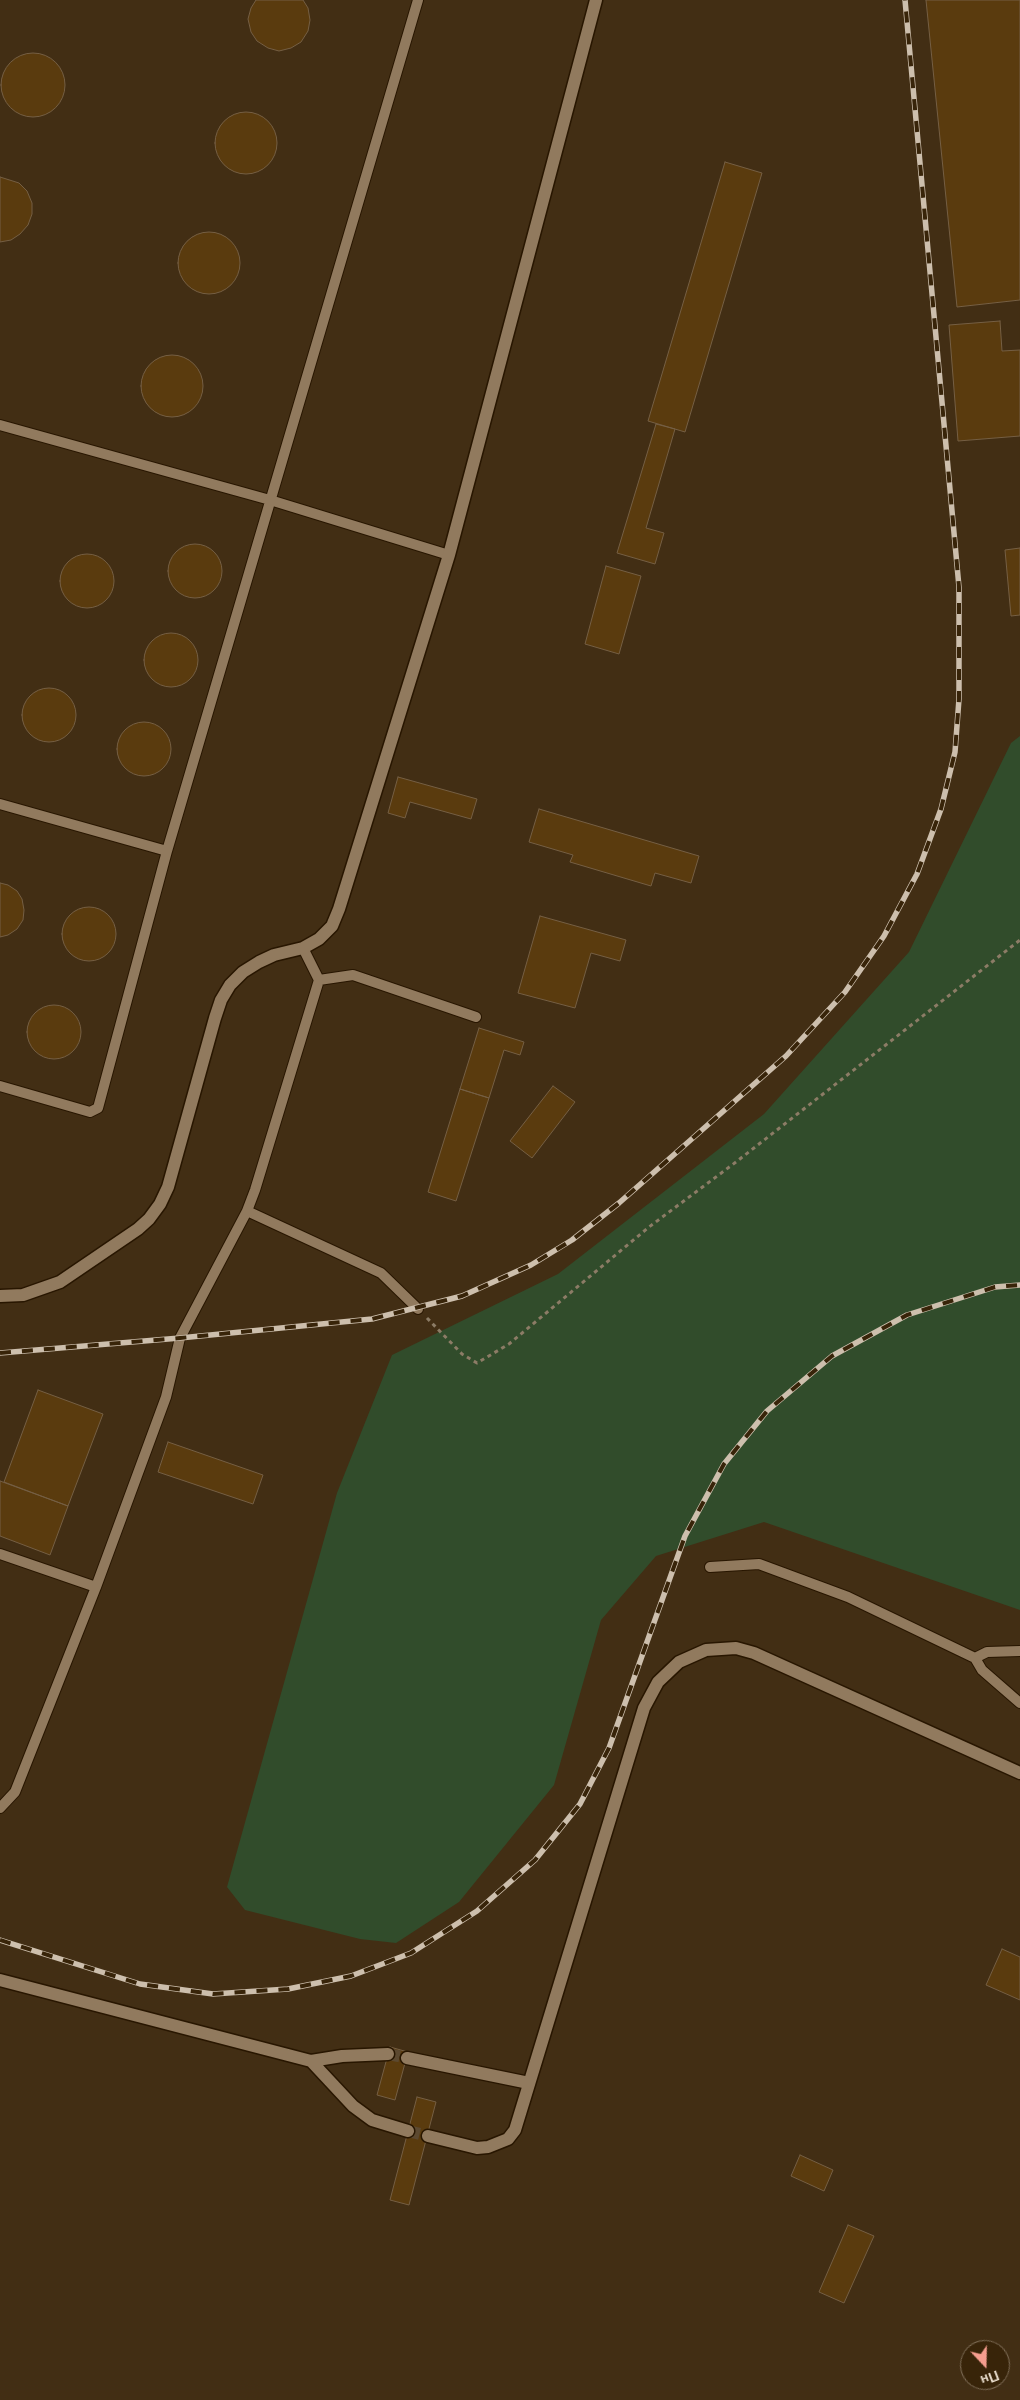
<!DOCTYPE html>
<html>
<head>
<meta charset="utf-8">
<style>
	body { margin:0 }
	#map { position:relative; width:1020px; height:2400px; overflow:hidden; background:#422e14; font-family:Lato,sans-serif }
	canvas { display:block }
	.north { position:absolute; left:960px; top:2340px; width:50px; height:50px; box-sizing:border-box; background:#382409; border:1px solid #806f59; border-radius:50%; rotate:159deg; font-size:14px; font-weight:700; line-height:20px; text-align:center; color:#ece0d0 }
	.north::after { content:''; display:block; margin:auto; width:18px; height:22px; background:#f59d8e; clip-path:polygon(50% 0,100% 100%,50% 72%,0 100%) }
</style>
</head>
<body>
<div id="map">
<canvas width="1020" height="2400"></canvas>
<div class="north">Пн</div>
</div>
<script>
const ctx = document.querySelector('canvas').getContext('2d');
ctx.lineJoin = 'round';
function fill(path, color) { ctx.fillStyle = color; ctx.fill(path, 'evenodd'); }
const shape = rows => new Path2D(rows.map(r => 'M' + r).join(''));
function trace(path, color, width, dash) { ctx.strokeStyle = color; ctx.lineWidth = width; ctx.lineCap = dash ? 'butt' : 'round'; ctx.setLineDash(dash || []); ctx.stroke(path); }
fill(shape([
	[1020,736,1020,1610,764,1522,656,1556,601,1620,554,1785,459,1902,396,1943,360,1939,245,1910,227,1887,337,1493,392,1355,558,1274,764,1114,909,952,1011,743]
]), '#314c2b');
const building = shape([
	[256,0,303,0,308,8,310,20,308,31,301,42,291,48,279,51,268,48,257,41,251,32,248,19,251,8,256,0],
	[926,0,1020,0,1020,300,957,307,926,0],
	'1 85a32 32 0 1 1 64 0a32 32 0 1 1-64 0Z',
	'215 143a31 31 0 1 1 62 0a31 31 0 1 1-62 0Z',
	[725,162,762,173,685,432,648,421,725,162],
	[0,177,19,183,27,191,32,203,32,214,28,225,20,234,11,240,0,242,0,177],
	'178 263a31 31 0 1 1 62 0a31 31 0 1 1-62 0Z',
	[1000,321,1002,351,1020,350,1020,436,958,441,949,325,1000,321],
	'141 386a31 31 0 1 1 62 0a31 31 0 1 1-62 0Z',
	[656,424,675,429,646,528,664,533,655,564,617,553,656,424],
	'168 571a27 27 0 1 1 54 0a27 27 0 1 1-54 0Z',
	[1020,548,1020,615,1011,616,1005,550,1020,548],
	'60 581a27 27 0 1 1 54 0a27 27 0 1 1-54 0Z',
	[606,566,641,576,619,654,585,644,606,566],
	'144 660a27 27 0 1 1 54 0a27 27 0 1 1-54 0Z',
	'22 715a27 27 0 1 1 54 0a27 27 0 1 1-54 0Z',
	'117 749a27 27 0 1 1 54 0a27 27 0 1 1-54 0Z',
	[398,777,477,799,471,819,410,802,405,818,388,813,398,777],
	[539,809,699,856,691,883,655,873,651,886,570,862,573,855,529,842,539,809],
	[0,883,8,885,17,891,22,899,24,910,23,920,17,929,8,935,0,937,0,883],
	'62 934a27 27 0 1 1 54 0a27 27 0 1 1-54 0Z',
	[540,916,626,940,620,961,591,953,575,1008,518,993,540,916],
	'27 1032a27 27 0 1 1 54 0a27 27 0 1 1-54 0Z',
	[479,1028,524,1042,520,1055,504,1050,489,1098,460,1089,479,1028],
	[553,1086,575,1102,532,1158,510,1141,553,1086],
	[460,1089,489,1098,456,1201,428,1192,460,1089],
	[38,1390,103,1414,68,1506,4,1482,38,1390],
	[168,1442,263,1475,253,1504,158,1472,168,1442],
	[0,1481,68,1506,50,1555,0,1536,0,1481],
	[1002,1949,1020,1957,1020,2000,986,1985,1002,1949],
	[390,2047,408,2052,395,2100,377,2095,390,2047],
	[417,2097,436,2102,409,2205,390,2200,417,2097],
	[800,2155,833,2170,824,2191,791,2176,800,2155],
	[848,2225,874,2236,844,2303,819,2292,848,2225]
]);
fill(building, '#5a3b0e');
trace(building, '#755f44', 1);
trace(shape([
	[388,2054,407,2058],
	[408,2131,428,2136]
]), '#5c4930', 12, [12, 6]);
const lane = shape([
	[0,425,270,500,449,555],
	[0,804,167,851],
	[319,980,353,975,476,1017],
	[0,1086,90,1112,98,1108,167,851,418,0],
	[247,1211,381,1273,418,1309],
	[0,1554,96,1587],
	[710,1567,759,1564,848,1597,975,1658,982,1670,1020,1703],
	[975,1658,987,1652,1020,1651],
	[0,1808,15,1792,96,1587,166,1397,180,1338,247,1211,255,1190,319,980,303,948]
]);
const street = shape([
	[0,1296,23,1295,60,1282,138,1229,149,1219,160,1204,168,1187,215,1018,221,1000,230,985,243,972,259,962,274,955,303,948,319,939,332,926,339,909,449,555,596,0],
	[0,1980,311,2061,342,2056,388,2054],
	[407,2058,529,2083],
	[311,2061,353,2106,372,2120,408,2131],
	[428,2136,477,2148,488,2147,508,2139,515,2130,644,1708,658,1682,679,1662,706,1650,736,1648,754,1653,1020,1773]
]);
trace(lane, '#281600', 12);
trace(street, '#281600', 15);
trace(shape([
	[427,1318,462,1354,477,1363,509,1344,649,1227,736,1162,1020,940]
]), '#8c7c66', 3, [4, 4]);
trace(lane, '#917a5e', 10);
trace(street, '#917a5e', 12);
const rail = shape([
	[0,1353,180,1338,372,1319,462,1296,531,1265,572,1240,619,1203,786,1056,845,992,884,936,917,874,941,809,955,752,959,699,959,587,905,0],
	[0,1940,140,1984,213,1994,288,1989,351,1976,411,1953,477,1911,535,1860,580,1804,609,1748,685,1536,724,1464,767,1411,832,1356,907,1315,995,1287,1020,1285]
]);
trace(rail, '#cdbfad', 5.5);
trace(rail, '#382409', 4, [11]);
</script>
</body>
</html>
